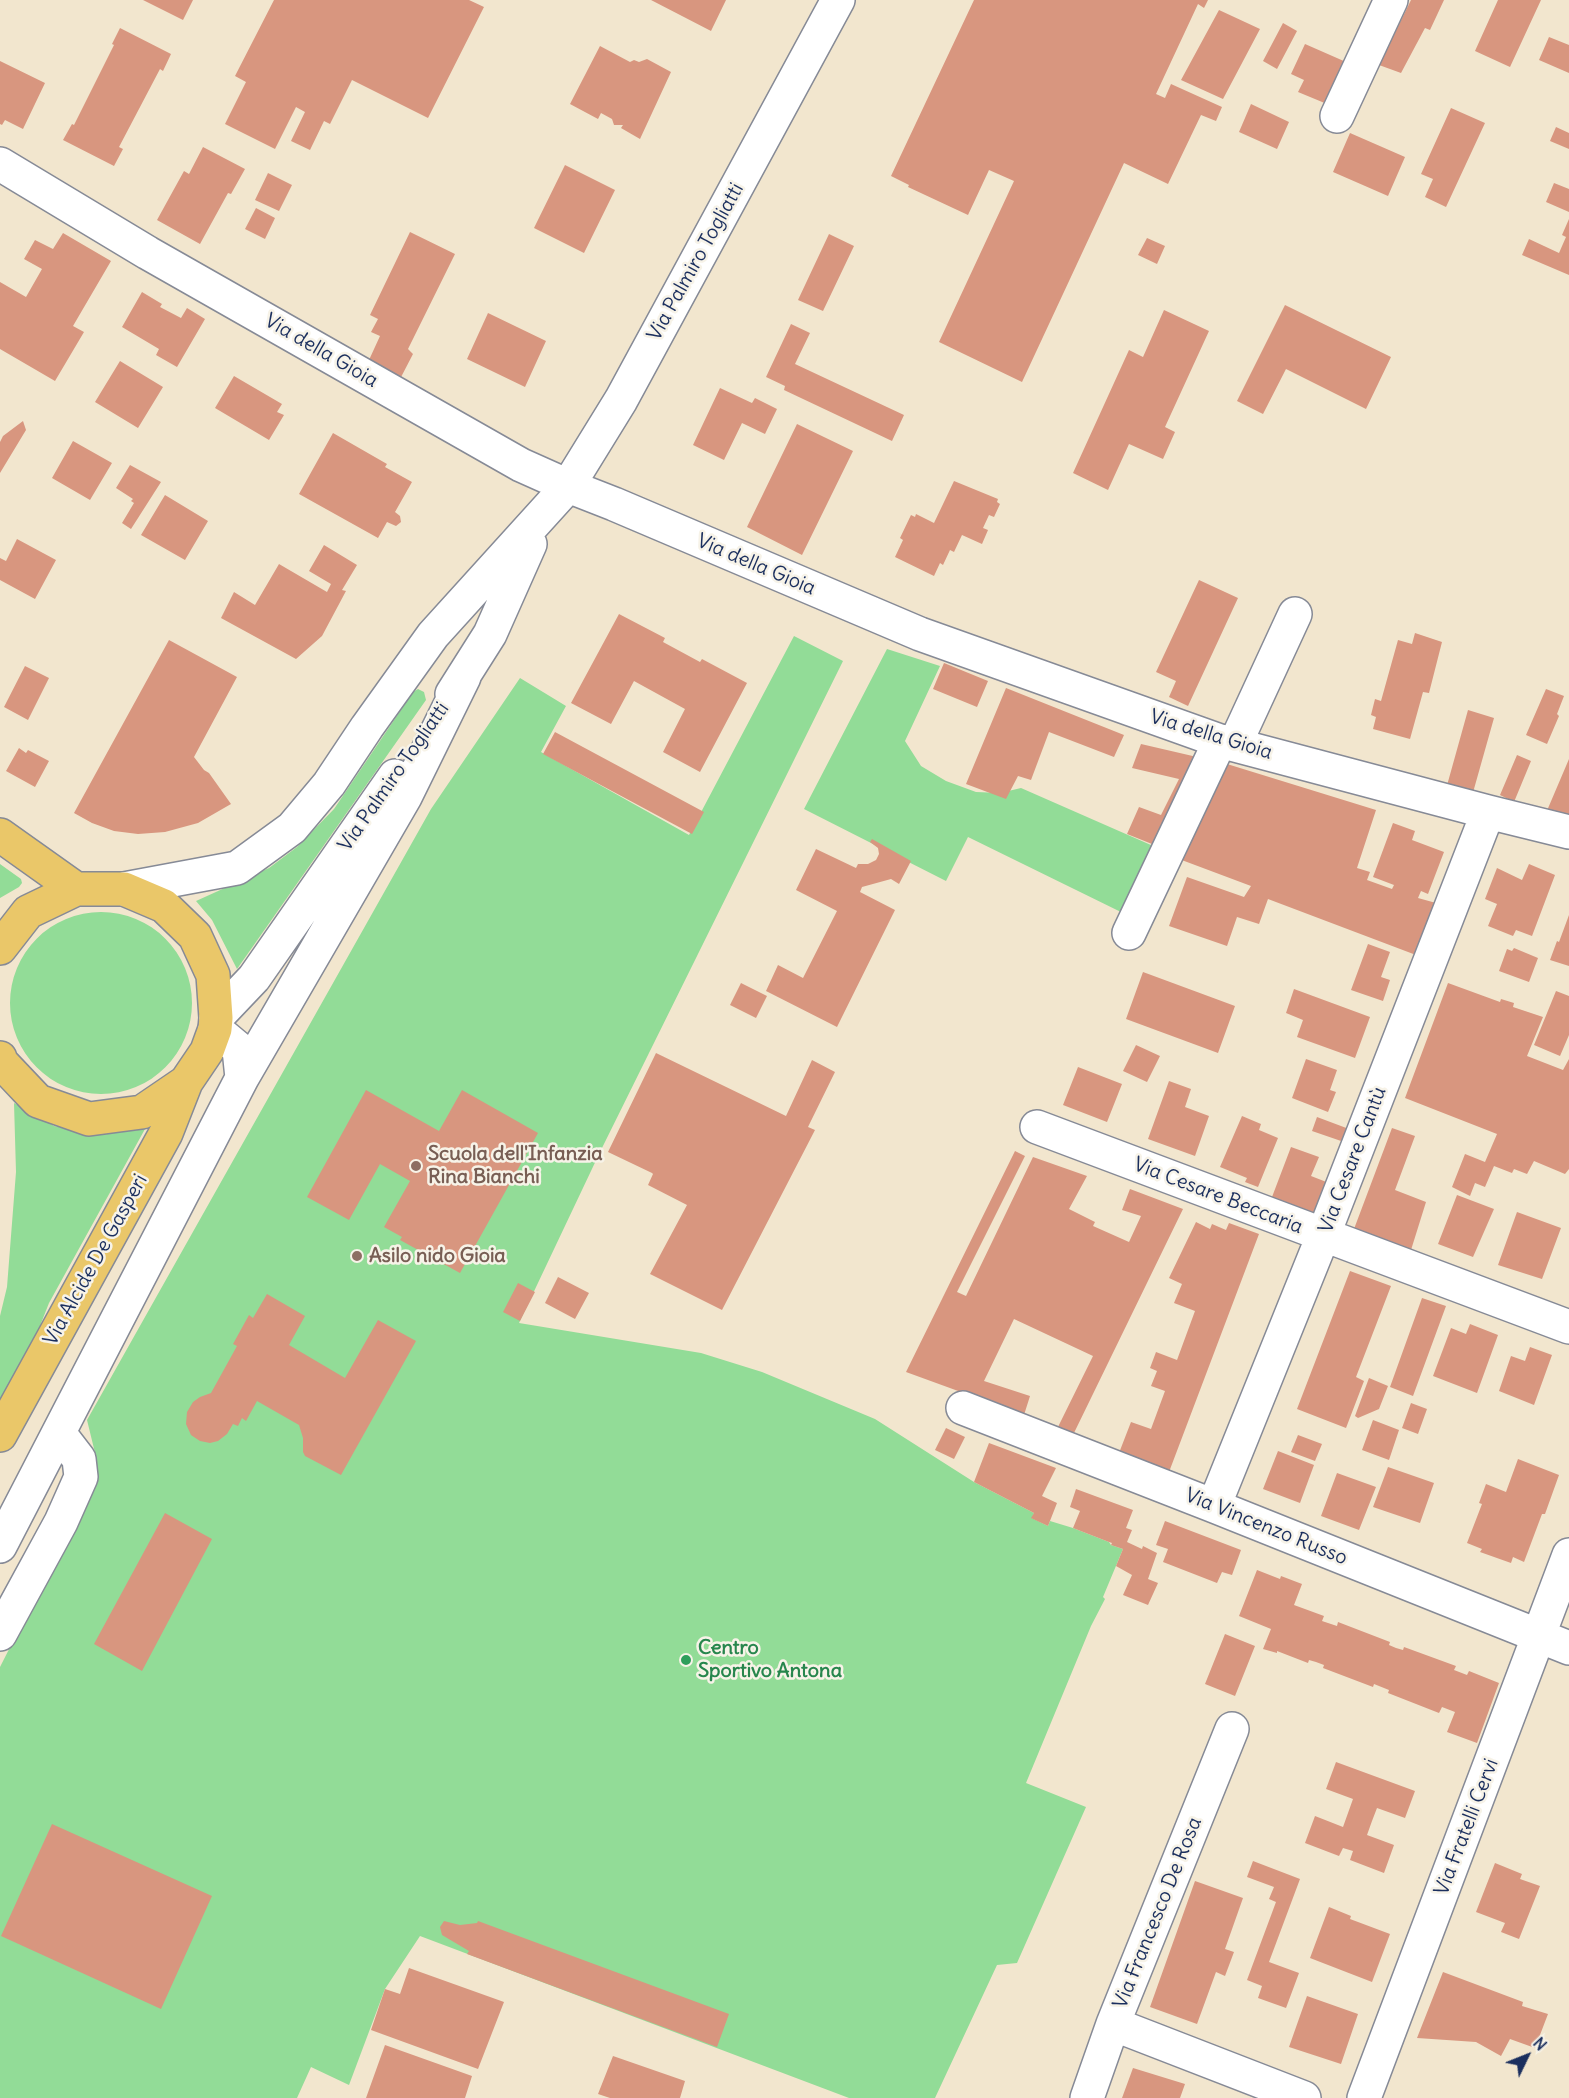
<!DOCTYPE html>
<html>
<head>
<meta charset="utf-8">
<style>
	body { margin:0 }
	#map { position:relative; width:1569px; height:2098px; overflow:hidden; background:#f2e6ce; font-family:Delius,sans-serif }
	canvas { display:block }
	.north { position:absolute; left:1497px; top:2026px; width:60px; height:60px; -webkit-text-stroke:4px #f7f3e8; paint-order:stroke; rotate:47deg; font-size:16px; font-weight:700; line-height:24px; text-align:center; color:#1b2f5e }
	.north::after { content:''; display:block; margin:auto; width:21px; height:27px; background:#1b2f5e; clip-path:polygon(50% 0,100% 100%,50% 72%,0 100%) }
</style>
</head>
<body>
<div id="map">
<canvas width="1569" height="2098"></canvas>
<div class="north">N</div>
</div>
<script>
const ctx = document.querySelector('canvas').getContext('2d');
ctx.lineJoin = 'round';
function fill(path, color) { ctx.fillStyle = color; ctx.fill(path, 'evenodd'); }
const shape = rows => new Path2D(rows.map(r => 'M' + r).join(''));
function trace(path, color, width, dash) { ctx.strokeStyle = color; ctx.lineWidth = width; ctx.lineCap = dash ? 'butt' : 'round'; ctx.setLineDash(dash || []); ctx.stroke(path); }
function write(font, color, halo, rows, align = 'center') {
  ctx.font = font + ' Delius,sans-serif'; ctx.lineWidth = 5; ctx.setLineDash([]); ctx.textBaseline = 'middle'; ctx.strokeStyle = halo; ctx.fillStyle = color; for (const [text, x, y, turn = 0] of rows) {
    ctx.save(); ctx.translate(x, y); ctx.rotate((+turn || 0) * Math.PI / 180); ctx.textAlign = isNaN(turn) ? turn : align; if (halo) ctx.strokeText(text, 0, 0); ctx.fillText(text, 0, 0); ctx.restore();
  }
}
fill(shape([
	[794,636,843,661,600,1152,519,1323,701,1353,762,1372,875,1419,974,1482,1034,1513,1032,1518,1048,1526,1050,1521,1073,1528,1109,1542,1111,1545,1123,1549,1103,1597,1105,1599,1091,1626,1026,1783,1086,1807,1017,1963,997,1965,935,2098,849,2098,420,1936,385,1989,349,2085,311,2067,297,2098,0,2098,0,1667,95,1480,97,1461,87,1420,431,809,520,678,566,706,541,752,689,835],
	[887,649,940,666,905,741,921,766,946,781,976,792,1000,793,1021,788,1160,849,1127,915,968,837,946,881,804,809],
	[418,689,424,692,426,700,237,969,212,920,196,901,269,868,297,847,334,809,413,692],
	[0,864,21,879,22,883,19,887,0,898],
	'10 1003a91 91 0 1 1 182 0a91 91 0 1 1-182 0Z',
	[14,1103,54,1126,99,1135,145,1129,49,1303,21,1374,0,1412,0,1316,7,1287,16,1172]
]), '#92dc97');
fill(shape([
	[143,0,193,0,183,20],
	[274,0,469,0,484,7,428,118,352,80,330,124,324,121,310,150,291,141,305,112,296,107,275,149,225,124,246,82,235,76],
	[651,0,726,0,711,31],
	[974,0,1208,0,1204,8,1198,4,1156,94,1165,98,1171,84,1222,107,1216,121,1201,115,1168,184,1124,163,1022,382,939,342,1014,181,989,170,968,215,908,187,909,185,891,176],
	[1411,0,1444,0,1430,30,1425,28,1401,73,1379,65],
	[1498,0,1541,0,1510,67,1475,51],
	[1219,10,1260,29,1223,99,1181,80],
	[1283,23,1297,31,1277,69,1263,61],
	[120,28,171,54,163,71,160,69,119,147,123,149,114,166,63,140,72,124,74,125,114,45,112,44],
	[1549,37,1569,45,1569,73,1539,60],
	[1305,44,1346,62,1327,104,1298,92,1304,80,1291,74],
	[600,46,630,62,634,60,639,62,647,59,671,72,640,139,621,128,623,125,614,125,612,119,601,113,598,119,570,104],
	[0,61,45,83,23,129,5,120,2,125,0,124],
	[1251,104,1289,122,1277,149,1239,132],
	[1451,108,1485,123,1446,207,1425,197,1433,179,1421,174],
	[1556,127,1569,133,1569,149,1550,141],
	[1350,133,1405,157,1388,196,1333,172],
	[203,147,245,169,231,194,228,193,200,244,157,220,184,171,189,174],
	[565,165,615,190,584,253,534,228],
	[268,173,292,185,279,211,255,200],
	[1554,183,1569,189,1569,212,1546,202],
	[256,208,275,218,265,239,245,229],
	[1569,219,1569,275,1522,255,1529,239,1559,253,1566,237,1562,235],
	[410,232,455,254,408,349,413,354,399,381,369,360,380,336,371,332,378,319,370,315],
	[63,233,111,261,73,326,84,332,55,381,0,349,0,282,26,297,42,269,24,259,35,240,53,249],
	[829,234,854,246,823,311,798,300],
	[1147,238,1165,246,1157,264,1138,255],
	[142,292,162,304,160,307,181,318,187,308,205,319,177,367,156,355,159,349,122,327],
	[1285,305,1391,357,1366,409,1286,369,1263,414,1237,401],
	[1164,310,1209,331,1165,427,1175,432,1163,459,1129,444,1108,490,1073,473,1129,350,1143,357],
	[488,313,546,341,525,387,467,359],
	[791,324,810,333,795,364,904,415,892,441,784,390,785,386,766,377],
	[120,361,163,387,138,428,95,402],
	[234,376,282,404,277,412,284,415,269,440,215,408],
	[720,388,752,403,755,398,777,409,765,434,742,423,724,460,693,445],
	[23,421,26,430,0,473,0,442,3,436],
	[797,424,853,451,802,555,747,527],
	[333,433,387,464,385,467,412,482,395,512,400,516,401,522,396,526,387,522,378,538,299,494],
	[73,441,112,463,90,500,52,478],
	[130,465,161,482,131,529,122,523,134,503,131,501,133,499,116,488],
	[954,481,998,499,997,502,1000,504,994,517,989,515,983,528,988,530,982,544,962,535,954,552,950,550,943,565,940,563,934,576,895,557,903,540,900,538,911,515,915,517,916,514,934,523],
	[165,495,208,521,185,560,141,535],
	[17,539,56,560,35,599,0,580,0,558,6,561],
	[324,545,357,565,342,590,346,591,322,636,296,659,221,618,234,592,255,605,279,564,327,592,331,584,309,571],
	[1199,580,1238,598,1188,706,1169,697,1176,681,1156,672],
	[619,614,665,638,663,642,700,662,702,659,747,683,700,772,663,752,685,709,634,681,611,724,571,703],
	[1415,633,1442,642,1429,693,1423,692,1410,739,1373,729,1376,717,1371,715,1375,699,1381,701,1398,640,1412,644],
	[169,640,237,677,194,757,204,770,209,773,231,804,198,823,165,832,138,834,114,831,92,823,74,813],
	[944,663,988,681,977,707,933,689],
	[25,666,49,678,28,720,4,707],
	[1006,688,1124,735,1114,757,1049,732,1031,780,1018,776,1006,799,966,784],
	[1546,689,1564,696,1557,714,1559,716,1547,744,1526,735],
	[1468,710,1494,718,1472,796,1446,789],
	[555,732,704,812,692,834,543,754],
	[1141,744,1197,757,1162,848,1127,834,1139,807,1161,815,1179,779,1132,768],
	[19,748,26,753,28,750,49,761,35,787,6,771],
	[1517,755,1531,761,1514,802,1500,795],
	[1569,759,1569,821,1546,813],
	[1227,764,1376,810,1357,868,1370,872,1367,880,1392,889,1394,885,1373,877,1393,823,1415,831,1412,840,1444,852,1428,894,1421,891,1418,898,1436,903,1416,955,1268,899,1259,924,1237,917,1227,946,1169,926,1187,877,1244,897,1251,886,1179,859],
	[872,839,911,861,899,884,891,879,862,887,860,892,895,910,837,1027,766,991,778,965,803,978,837,911,796,890,816,849,856,868,858,864,868,864,876,860,879,854,878,848,870,842],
	[1529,864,1555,875,1532,936,1516,930,1513,936,1488,926,1497,904,1485,899,1497,868,1522,880],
	[1569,915,1569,966,1550,960,1557,941,1559,942],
	[1368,944,1390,952,1381,977,1390,980,1383,1001,1351,990],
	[1514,948,1538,958,1529,982,1499,971,1507,949,1512,951],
	[1143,972,1235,1006,1218,1053,1126,1019],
	[741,983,767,996,756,1018,730,1005],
	[1448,983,1500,1002,1501,999,1514,1003,1513,1007,1543,1017,1527,1056,1563,1070,1569,1059,1569,1169,1565,1174,1534,1161,1527,1174,1514,1169,1512,1173,1494,1166,1485,1187,1475,1183,1470,1196,1452,1187,1465,1154,1485,1162,1497,1134,1405,1098],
	[1294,989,1370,1017,1355,1058,1297,1037,1303,1020,1286,1013],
	[1556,991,1569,996,1569,1035,1560,1056,1534,1045],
	[1136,1045,1160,1056,1147,1082,1123,1071],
	[656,1053,786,1116,812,1060,835,1072,808,1127,815,1130,722,1310,650,1274,687,1205,648,1185,653,1174,652,1173,608,1152],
	[1306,1059,1337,1070,1330,1090,1336,1092,1328,1112,1292,1098],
	[1078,1067,1122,1084,1107,1122,1063,1105],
	[1169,1081,1191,1089,1185,1107,1209,1116,1195,1156,1148,1139],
	[366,1090,439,1131,462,1090,538,1133,460,1273,400,1240,402,1237,384,1227,410,1181,380,1164,349,1220,307,1197],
	[1242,1116,1261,1124,1259,1130,1278,1138,1258,1187,1245,1182,1247,1178,1220,1167],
	[1317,1117,1349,1129,1344,1142,1312,1131],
	[1392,1128,1415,1136,1395,1190,1426,1202,1411,1250,1354,1229],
	[1291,1147,1319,1157,1311,1176,1329,1183,1317,1214,1272,1197],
	[1015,1151,1025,1156,957,1292,966,1296,1033,1157,1087,1176,1069,1209,1095,1222,1093,1226,1129,1242,1141,1216,1122,1210,1130,1189,1183,1209,1073,1435,1057,1429,1093,1356,1014,1319,984,1381,1030,1396,1024,1415,906,1372],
	[1457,1195,1494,1209,1473,1257,1438,1244],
	[1517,1212,1561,1228,1542,1279,1498,1265],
	[1196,1222,1210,1229,1212,1224,1226,1230,1229,1223,1259,1234,1169,1472,1119,1453,1131,1422,1151,1429,1165,1391,1151,1386,1157,1371,1150,1368,1156,1352,1177,1360,1195,1311,1174,1303,1182,1284,1169,1278],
	[1350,1271,1391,1286,1356,1377,1364,1381,1346,1428,1297,1409],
	[558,1277,589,1293,575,1319,545,1303],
	[518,1283,535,1292,520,1321,503,1312],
	[267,1294,305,1316,289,1345,345,1378,378,1320,416,1341,341,1475,305,1456,303,1452,303,1438,299,1425,257,1401,246,1421,242,1418,238,1426,233,1424,227,1434,218,1441,210,1443,200,1441,191,1435,186,1424,187,1412,193,1402,200,1397,211,1393,237,1346,233,1344,249,1315,253,1318],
	[1422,1298,1446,1306,1413,1396,1390,1387],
	[1470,1324,1498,1335,1477,1393,1433,1376,1451,1328,1466,1334],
	[1530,1347,1552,1355,1534,1405,1499,1391,1511,1356,1525,1361],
	[1369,1378,1388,1386,1379,1409,1358,1418,1355,1416],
	[1411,1403,1427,1409,1418,1434,1402,1428],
	[1373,1420,1399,1430,1389,1460,1362,1450],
	[946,1428,965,1437,954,1459,935,1450],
	[1298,1435,1322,1444,1315,1461,1291,1452],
	[989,1443,1056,1468,1042,1496,1057,1503,1048,1526,1031,1518,1034,1513,974,1482],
	[1278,1451,1314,1465,1300,1503,1263,1489],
	[1518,1459,1559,1475,1545,1514,1542,1514,1524,1562,1513,1557,1511,1563,1480,1552,1482,1549,1467,1543,1482,1504,1479,1503,1486,1484,1506,1492],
	[1388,1467,1434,1483,1420,1523,1373,1507],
	[1337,1473,1376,1487,1359,1530,1321,1516],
	[1076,1489,1133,1510,1126,1528,1132,1530,1127,1542,1142,1549,1143,1546,1157,1553,1148,1579,1158,1583,1148,1605,1123,1595,1132,1575,1116,1566,1123,1549,1111,1545,1112,1543,1109,1542,1073,1528,1080,1511,1070,1507],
	[165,1513,212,1539,142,1671,94,1644],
	[1165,1521,1241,1550,1232,1575,1222,1572,1217,1583,1163,1562,1168,1549,1156,1545],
	[1257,1570,1280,1579,1281,1576,1302,1584,1294,1605,1324,1616,1322,1621,1337,1626,1338,1622,1390,1642,1389,1645,1396,1648,1403,1650,1404,1647,1456,1666,1454,1670,1467,1675,1469,1671,1499,1683,1477,1743,1447,1732,1455,1712,1442,1707,1439,1713,1388,1693,1389,1690,1374,1684,1373,1687,1323,1668,1324,1665,1316,1662,1309,1660,1308,1663,1277,1651,1277,1653,1263,1649,1271,1629,1239,1616],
	[1225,1634,1255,1646,1235,1696,1205,1684],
	[1336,1762,1415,1791,1405,1818,1377,1808,1372,1821,1367,1835,1394,1845,1384,1873,1350,1860,1353,1851,1343,1848,1339,1856,1305,1843,1315,1816,1343,1827,1353,1799,1326,1789],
	[52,1824,212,1896,161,2009,1,1936],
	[1253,1861,1300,1879,1269,1962,1299,1973,1286,2008,1258,1998,1262,1986,1247,1980,1276,1902,1269,1899,1274,1887,1247,1877],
	[1495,1863,1522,1874,1520,1879,1540,1886,1519,1939,1501,1932,1505,1923,1476,1912],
	[1195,1881,1243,1898,1225,1949,1234,1952,1225,1976,1216,1972,1197,2024,1150,2007],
	[1329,1907,1351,1916,1350,1919,1390,1934,1372,1982,1310,1958],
	[444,1921,460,1925,477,1923,478,1921,729,2014,717,2047,467,1954,469,1951,442,1935,440,1927],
	[409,1968,504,2002,478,2069,371,2030,385,1989,400,1994],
	[1443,1972,1523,2002,1522,2006,1548,2014,1535,2048,1510,2039,1501,2056,1476,2042,1417,2038],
	[1307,1996,1358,2014,1341,2064,1289,2047],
	[385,2045,472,2076,465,2098,366,2098],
	[613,2056,685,2081,680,2098,610,2098,598,2094],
	[1133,2068,1185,2084,1180,2098,1122,2098]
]), '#d8967f');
const minor = shape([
	[1337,116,1391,0],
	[0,164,148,253,521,465,568,486,614,504,920,634,1220,741,1488,812,1569,832],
	[452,694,490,634,530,544],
	[1235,744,1295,614],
	[124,889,237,868,292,828,329,784,367,727,433,635,568,486,621,400,838,0],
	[1129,933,1220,741],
	[216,1018,254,978,395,776],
	[215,1029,239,1049,242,1078],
	[1037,1127,1569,1327],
	[963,1408,1214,1506,1569,1648],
	[1214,1506,1323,1236,1488,812],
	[0,1546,242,1078,405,797,464,677],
	[0,1634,61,1522,81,1477,79,1459,59,1433],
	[1113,2024,1304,2098],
	[1087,2098,1113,2024,1232,1729],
	[1364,2098,1569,1555]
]);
const major = shape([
	[0,835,76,889],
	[0,948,28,912,76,889,124,889,164,906,195,936,213,975,216,1018,215,1029,207,1051,186,1082,142,1112,89,1119,38,1101,1,1062,0,1058],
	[0,1435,166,1133,186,1082]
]);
trace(minor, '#868a96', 36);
trace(major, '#868a96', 36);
trace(minor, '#fff', 33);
trace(major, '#eac769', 33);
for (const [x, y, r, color] of [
	[416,1166,6,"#8d6e63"],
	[357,1256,6,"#8d6e63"],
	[686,1660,6,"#2e9e5b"]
]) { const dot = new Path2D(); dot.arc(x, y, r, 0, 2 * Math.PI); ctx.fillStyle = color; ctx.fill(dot); trace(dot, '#f7f3e8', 2); }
write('20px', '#1b2f5e', '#f7f3e8', [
	["Via Palmiro Togliatti",696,262,-61],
	["Via della Gioia",321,351,30],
	["Via della Gioia",756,565,23],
	["Via della Gioia",1211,735,17],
	["Via Palmiro Togliatti",394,777,-55],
	["Via Cesare Cantù",1353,1160,-69],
	["Via Cesare Beccaria",1218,1196,21],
	["Via Alcide De Gasperi",96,1260,-61],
	["Via Vincenzo Russo",1266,1527,22],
	["Via Fratelli Cervi",1467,1827,-69],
	["Via Francesco De Rosa",1158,1913,-68]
]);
write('bold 20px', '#785e54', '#f7f3e8', [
	["Scuola dell'Infanzia",428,1154],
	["Rina Bianchi",428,1177],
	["Asilo nido Gioia",369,1256]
], 'left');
write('bold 20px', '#27864d', '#f7f3e8', [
	["Centro",698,1648],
	["Sportivo Antona",698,1671]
], 'left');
</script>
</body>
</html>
